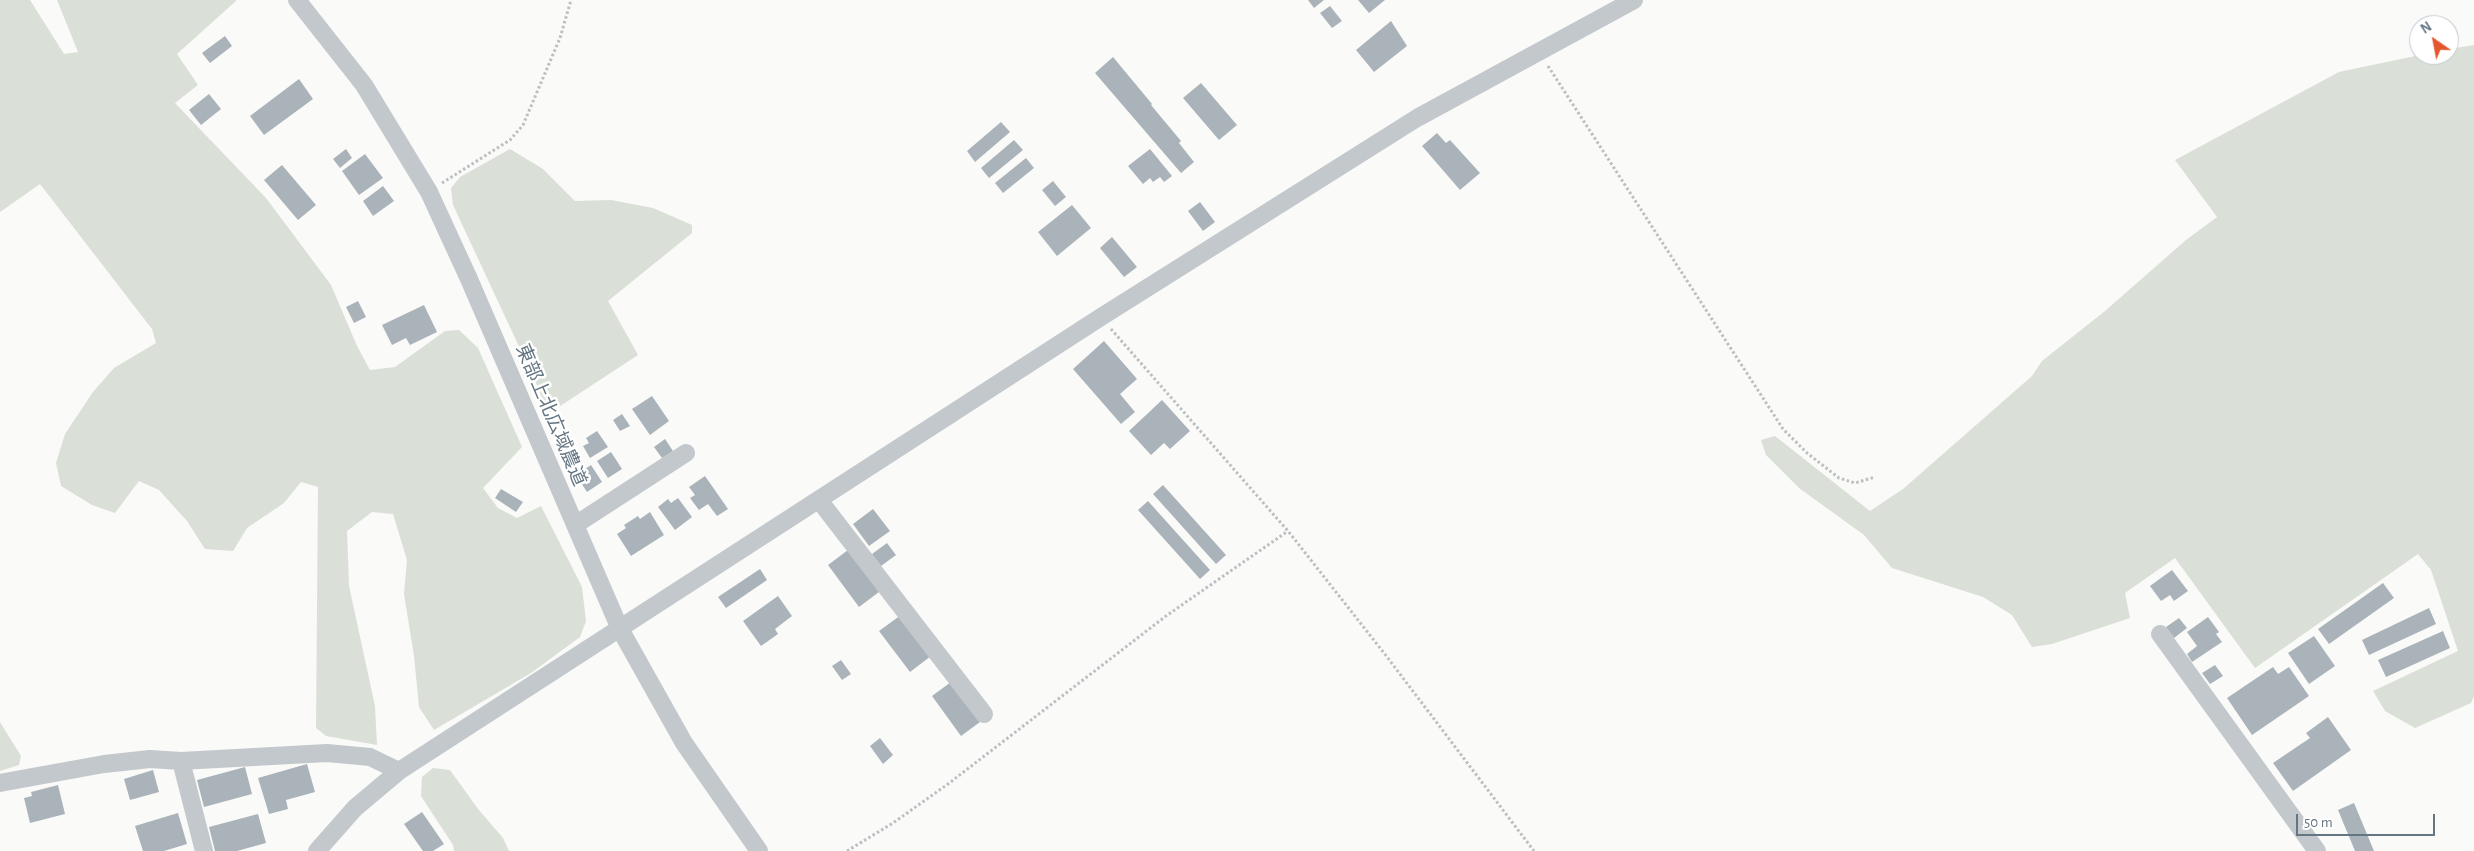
<!DOCTYPE html>
<html>
<head>
<meta charset="utf-8">
<style>
	body { margin:0 }
	#map { position:relative; width:2474px; height:851px; overflow:hidden; background:#fafaf8; font-family:"Alegreya Sans",sans-serif }
	canvas { display:block }
	.north { position:absolute; left:2409px; top:15px; width:50px; height:50px; box-sizing:border-box; background:#fff; border:1px solid #c1c8cd; border-radius:50%; rotate:327deg; font-size:14px; font-weight:700; line-height:20px; text-align:center; color:#657683 }
	.north::after { content:''; display:block; margin:auto; width:18px; height:22px; background:#e4572e; clip-path:polygon(50% 0,100% 100%,50% 72%,0 100%) }
	.scale { position:absolute; left:2296px; top:814px; width:139px; height:22px; box-sizing:border-box; border:2px solid #657683; border-top:0; padding-left:6px; font-size:15px; line-height:18px; white-space:nowrap; color:#657683; -webkit-text-stroke:4px #fff; paint-order:stroke }
</style>
</head>
<body>
<div id="map">
<canvas width="2474" height="851"></canvas>
<div class="north">N</div>
<div class="scale">50 m</div>
</div>
<script>
const ctx = document.querySelector('canvas').getContext('2d');
ctx.lineJoin = 'round';
function fill(path, color) { ctx.fillStyle = color; ctx.fill(path, 'evenodd'); }
const shape = rows => new Path2D(rows.map(r => 'M' + r).join(''));
function trace(path, color, width, dash) { ctx.strokeStyle = color; ctx.lineWidth = width; ctx.lineCap = dash ? 'butt' : 'round'; ctx.setLineDash(dash || []); ctx.stroke(path); }
function write(font, color, halo, rows, align = 'center') {
  ctx.font = font + ' "Alegreya Sans","Noto Sans JP",sans-serif'; ctx.lineWidth = 5; ctx.setLineDash([]); ctx.textBaseline = 'middle'; ctx.strokeStyle = halo; ctx.fillStyle = color; for (const [text, x, y, turn = 0] of rows) {
    ctx.save(); ctx.translate(x, y); ctx.rotate((+turn || 0) * Math.PI / 180); ctx.textAlign = isNaN(turn) ? turn : align; if (halo) ctx.strokeText(text, 0, 0); ctx.fillText(text, 0, 0); ctx.restore();
  }
}
fill(shape([
	[0,0,30,0,64,54,78,52,57,0,237,0,177,54,198,85,175,103,266,198,331,285,357,346,370,370,395,367,445,331,459,330,478,348,522,447,483,488,498,508,517,518,541,506,582,587,586,621,580,637,531,673,434,730,419,707,414,656,404,594,407,560,393,514,372,512,347,531,349,586,375,706,377,745,326,736,316,728,318,487,301,482,284,503,247,528,233,551,205,549,187,521,159,490,139,481,115,513,92,505,61,486,56,463,65,434,93,392,114,368,156,343,152,329,40,184,0,212],
	[2474,45,2474,696,2471,703,2415,728,2385,711,2373,691,2458,651,2431,570,2418,554,2255,668,2175,558,2125,593,2130,618,2052,644,2032,647,2012,615,1983,597,1892,568,1864,535,1799,488,1766,455,1761,440,1775,436,1870,511,1903,489,2032,376,2042,361,2105,311,2186,240,2217,217,2175,160,2339,72,2420,55,2449,55,2449,49],
	[510,149,543,169,575,201,611,200,653,208,692,225,692,233,608,301,638,355,548,414,537,385,453,205,451,188,460,177],
	[0,722,21,756,19,765,0,771],
	[433,768,450,770,478,809,503,838,509,851,454,851,453,845,421,796,422,777]
]), '#dadfd7');
fill(shape([
	[1308,0,1324,0,1314,8],
	[1358,0,1385,0,1369,13],
	[1330,6,1342,21,1332,28,1320,13],
	[1391,21,1407,46,1374,72,1356,50],
	[225,36,232,46,210,63,202,53],
	[1113,57,1152,104,1151,105,1181,141,1179,143,1194,162,1181,173,1095,73],
	[299,79,313,99,264,135,250,116],
	[1201,83,1237,125,1219,140,1183,98],
	[209,94,221,109,201,125,189,110],
	[1001,122,1010,132,975,162,967,151],
	[1437,133,1446,143,1450,140,1480,173,1460,190,1422,146],
	[1014,140,1023,150,989,178,981,168],
	[346,149,352,158,340,168,333,159],
	[1150,149,1172,176,1164,182,1160,177,1153,182,1150,178,1143,184,1128,166],
	[365,154,383,178,359,195,342,171],
	[1026,158,1034,168,1003,193,995,183],
	[282,165,316,205,298,220,264,180],
	[1053,181,1066,197,1055,206,1042,190],
	[383,186,394,201,373,216,363,201],
	[1200,202,1215,222,1203,231,1188,211],
	[1072,205,1091,228,1057,256,1038,232],
	[1112,237,1137,267,1124,277,1100,248],
	[358,301,366,317,354,323,346,307],
	[424,305,437,332,410,345,406,338,392,345,382,325],
	[1104,341,1137,379,1120,394,1135,412,1121,424,1073,369],
	[652,396,669,421,650,435,632,409],
	[1162,400,1190,431,1170,449,1164,443,1151,455,1129,431],
	[622,414,630,426,620,431,613,420],
	[597,431,608,447,590,458,583,446,589,443,586,438],
	[665,439,673,451,662,458,654,447],
	[611,452,622,469,608,478,597,461],
	[591,465,602,482,587,492,576,475],
	[705,476,728,509,717,516,708,504,699,510,690,498,695,495,689,487],
	[1163,485,1226,555,1216,564,1153,494],
	[501,489,523,502,516,512,495,498],
	[678,498,692,517,675,530,658,507,668,499,671,503],
	[1148,501,1210,570,1200,579,1138,510],
	[873,509,890,531,869,546,853,524],
	[650,512,664,535,631,556,617,534,626,528,624,525,638,516,640,519],
	[887,543,896,555,881,566,872,554],
	[852,547,883,589,859,607,828,565],
	[760,569,767,580,726,608,718,597],
	[2172,570,2188,591,2174,601,2170,595,2161,601,2150,586],
	[2383,583,2394,598,2329,644,2318,629],
	[778,596,792,616,775,629,778,634,761,646,743,621],
	[2429,608,2436,624,2369,655,2362,640],
	[901,615,931,656,910,672,879,631],
	[2208,617,2219,632,2216,634,2222,642,2192,662,2187,654,2197,646,2187,632],
	[2179,618,2187,628,2174,638,2166,627],
	[2443,631,2450,648,2386,677,2378,660],
	[2314,636,2335,666,2309,684,2288,653],
	[841,660,851,674,842,680,832,666],
	[2215,665,2223,676,2210,684,2202,673],
	[2273,667,2278,674,2289,667,2309,696,2252,735,2227,698],
	[951,682,980,722,961,736,932,696],
	[2328,717,2351,750,2293,791,2273,763,2310,738,2306,733],
	[880,738,893,755,883,764,870,746],
	[307,764,315,792,286,800,288,809,269,814,258,778],
	[245,767,252,794,204,807,197,780],
	[153,770,159,792,130,800,124,779],
	[58,785,65,814,30,823,24,798,32,796,31,792],
	[2354,803,2374,851,2355,851,2338,810],
	[422,812,444,844,433,851,423,851,404,824],
	[178,813,187,844,164,851,143,851,135,826],
	[258,814,266,843,237,851,215,851,209,827]
]), '#aab3b9');
trace(shape([
	[1548,66,1783,429,1807,453,1839,478,1855,483,1875,477],
	[442,183,510,140,523,125,560,38,571,0],
	[1111,329,1288,531,1384,653,1534,851],
	[847,851,893,823,948,784,1166,616,1288,531]
]), '#bbbfc2', 3, [2.5, 2.5]);
trace(shape([
	[297,0,364,85,429,192,469,279,620,629,684,743,759,851],
	[819,500,984,714],
	[575,525,686,453],
	[2160,634,2317,851],
	[181,761,204,851],
	[0,783,104,764,150,759,181,761,327,753,370,757,399,771],
	[317,851,355,808,399,771,1101,317,1417,118,1634,0]
]), '#c3c8cc', 18);
write('19px', '#657683', '#fff', [
	["東部上北広域農道",551,415,67]
]);
</script>
</body>
</html>
